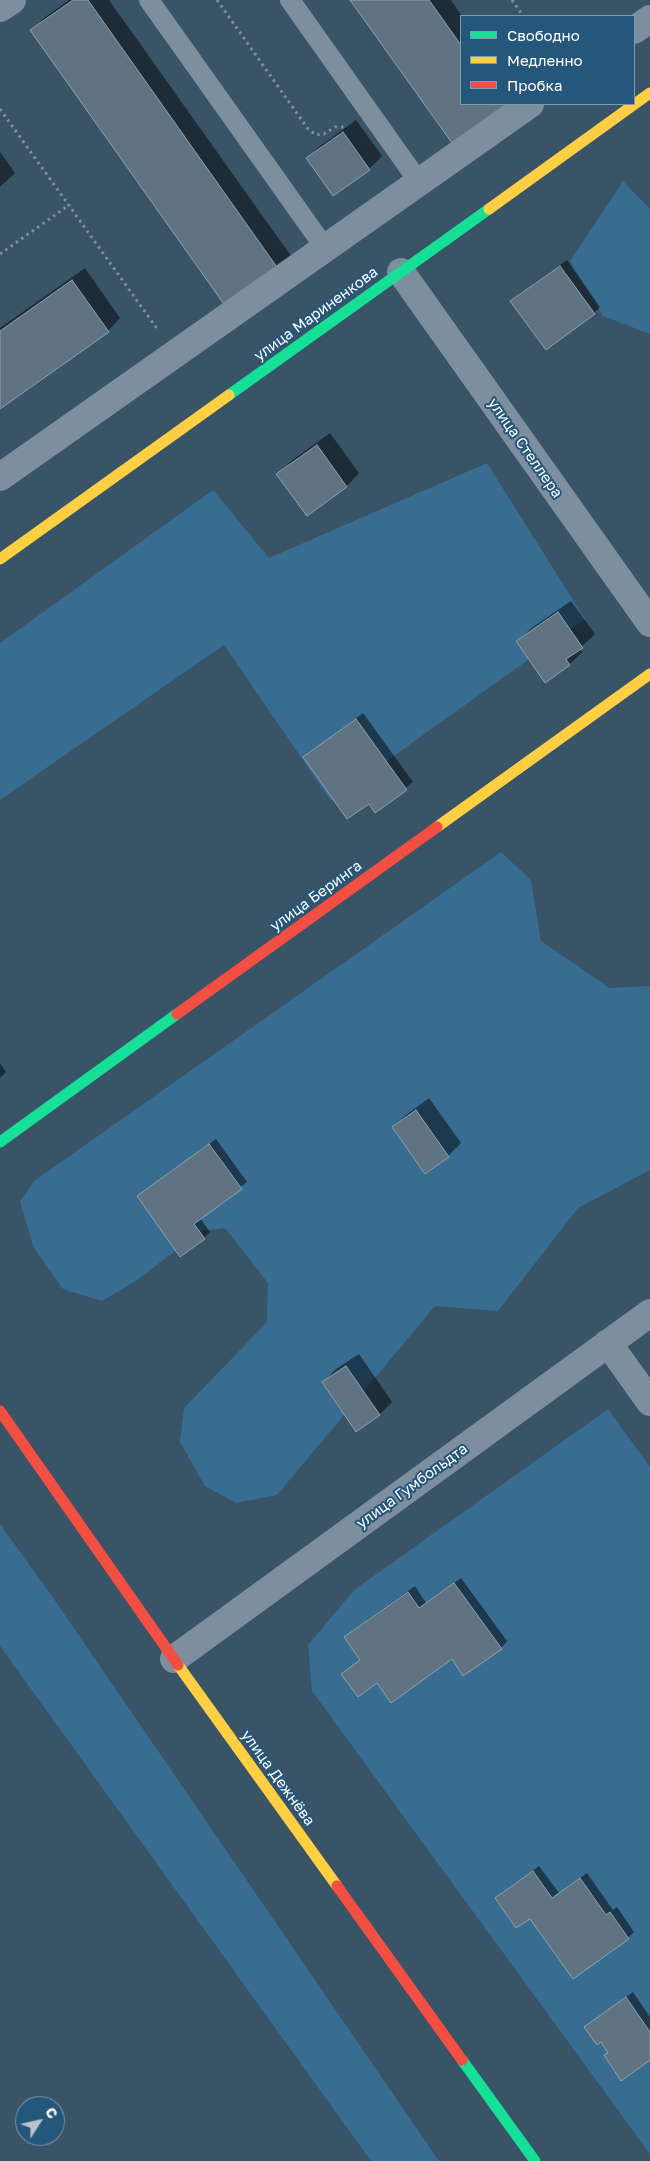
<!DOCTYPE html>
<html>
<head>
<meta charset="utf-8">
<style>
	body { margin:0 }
	#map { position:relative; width:650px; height:2161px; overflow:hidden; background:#395367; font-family:"Golos Text",sans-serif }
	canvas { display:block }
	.legend { position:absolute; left:460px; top:15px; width:175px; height:90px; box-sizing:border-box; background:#25567b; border:1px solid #7c9ab0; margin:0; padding:6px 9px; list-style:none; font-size:15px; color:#fff }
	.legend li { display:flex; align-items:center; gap:10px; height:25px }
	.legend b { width:25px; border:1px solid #7c9ab0 }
	.north { position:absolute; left:15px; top:2096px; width:50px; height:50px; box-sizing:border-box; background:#25567b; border:1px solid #7c9ab0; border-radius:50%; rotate:55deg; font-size:14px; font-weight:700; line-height:20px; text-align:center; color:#fff }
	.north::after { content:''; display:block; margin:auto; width:18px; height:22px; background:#bac3ca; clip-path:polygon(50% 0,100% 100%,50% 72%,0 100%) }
</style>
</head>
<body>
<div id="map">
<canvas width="650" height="2161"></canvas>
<ul class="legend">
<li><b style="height:6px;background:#16e098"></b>Свободно</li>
<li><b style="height:6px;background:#ffcf43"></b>Медленно</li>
<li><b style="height:6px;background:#f24e42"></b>Пробка</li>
</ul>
<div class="north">С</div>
</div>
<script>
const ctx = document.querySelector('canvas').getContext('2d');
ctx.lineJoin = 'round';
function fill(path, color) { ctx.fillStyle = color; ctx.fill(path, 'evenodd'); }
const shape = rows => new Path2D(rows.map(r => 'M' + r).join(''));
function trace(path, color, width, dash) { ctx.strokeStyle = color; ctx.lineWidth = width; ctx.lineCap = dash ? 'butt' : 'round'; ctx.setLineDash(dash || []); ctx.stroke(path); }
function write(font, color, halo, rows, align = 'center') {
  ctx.font = font + ' "Golos Text",sans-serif'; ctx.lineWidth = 4; ctx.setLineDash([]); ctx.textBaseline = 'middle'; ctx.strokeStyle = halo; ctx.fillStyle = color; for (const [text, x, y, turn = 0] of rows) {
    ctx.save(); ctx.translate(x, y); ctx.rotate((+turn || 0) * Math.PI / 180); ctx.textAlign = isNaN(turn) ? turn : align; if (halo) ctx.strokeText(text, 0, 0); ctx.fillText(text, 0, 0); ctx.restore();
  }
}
fill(shape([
	[623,181,650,209,650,334,603,316,570,261],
	[487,463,585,619,331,801,224,645,0,800,0,643,213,490,269,558],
	[501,852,531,880,541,941,610,988,650,986,650,1170,578,1208,498,1311,435,1306,277,1495,236,1503,205,1486,180,1442,184,1408,267,1322,268,1283,225,1228,201,1231,136,1281,102,1301,63,1289,34,1248,20,1202,34,1181],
	[608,1409,650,1467,650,2154,312,1691,308,1645,354,1590],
	[0,1524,54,1599,439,2161,371,2161,0,1646]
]), '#386c91');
fill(shape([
	[69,0,109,0,291,256,278,269,32,30,44,18],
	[352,0,451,0,462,16,461,104,505,104,452,142],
	[356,120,382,156,369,169,333,195,307,158,320,146],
	[0,152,15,173,0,187],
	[567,260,600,307,594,313,518,295],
	[85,268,120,318,108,331,0,407,0,328],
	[330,433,359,473,347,486,308,514,278,474,291,461],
	[571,601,595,634,580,648,582,652,570,664,517,642,530,629],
	[363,713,413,782,375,811,369,802,305,757],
	[0,1063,6,1072,0,1078],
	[429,1098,461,1143,448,1156,426,1172,393,1127,406,1115],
	[216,1139,247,1182,200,1218,210,1232,204,1238,138,1196],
	[359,1354,392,1402,380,1414,324,1382,336,1369],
	[461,1578,507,1641,501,1648,452,1657,377,1682,343,1674,361,1659,346,1638,352,1631,415,1586,426,1603],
	[539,1866,559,1893,587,1873,613,1910,617,1907,634,1932,628,1938,530,1917,497,1898],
	[633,1992,650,2017,650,2059,605,2056,609,2052,601,2041,585,2027]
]), '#0007');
const building = shape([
	[73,0,88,0,279,270,226,307,30,30,73,0],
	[350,0,429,0,461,45,461,104,503,104,505,106,452,143,350,0],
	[343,132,370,170,333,196,306,158,343,132],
	[560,266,595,314,546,350,510,301,560,266],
	[72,280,109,332,0,409,0,331,72,280],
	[317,445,347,487,307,516,276,474,317,445],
	[558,612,583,648,566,659,570,665,545,683,516,641,558,612],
	[356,719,407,790,375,813,369,804,347,819,303,757,356,719],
	[416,1110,449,1157,425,1174,392,1127,416,1110],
	[209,1144,242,1189,194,1224,205,1239,180,1257,137,1196,209,1144],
	[346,1366,380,1415,356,1432,322,1382,346,1366],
	[454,1583,502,1649,463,1676,452,1659,391,1703,377,1683,358,1697,341,1674,360,1660,344,1637,408,1592,419,1608,454,1583],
	[533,1871,552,1898,580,1878,606,1915,610,1912,629,1939,573,1979,530,1919,516,1928,495,1898,533,1871],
	[626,1997,650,2032,650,2060,621,2081,604,2055,608,2053,601,2042,597,2045,584,2027,626,1997]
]);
fill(building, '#5f7382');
trace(building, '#90a1ad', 1);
trace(shape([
	[217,0,308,129,316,135,324,134,335,127,344,127],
	[512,0,523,16],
	[0,109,158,330],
	[0,254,69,205]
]), '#7d8f9e', 3, [2.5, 4]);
trace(shape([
	[149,0,325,248],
	[290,0,419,182]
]), '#7d8f9e', 20);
trace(shape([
	[0,8,12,0],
	[634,30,650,19],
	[401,272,650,623],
	[0,477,530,104],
	[608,1343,650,1402],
	[174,1659,650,1313]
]), '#7d8f9e', 28);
trace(shape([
	[229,395,489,209],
	[0,1142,177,1014],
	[462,2060,535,2161]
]), '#16e098', 11);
trace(shape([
	[489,209,650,93],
	[0,559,229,395],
	[437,827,650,674],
	[178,1665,337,1886]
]), '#ffcf43', 11);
trace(shape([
	[177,1014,437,827],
	[0,1411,178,1665],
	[337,1886,462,2060]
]), '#f24e42', 11);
write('15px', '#fff', '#25567b', [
	["улица Мариненкова",316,314,-36],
	["улица Стеллера",525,448,55],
	["улица Беринга",316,896,-36],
	["улица Гумбольдта",412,1486,-36],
	["улица Дежнёва",278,1778,54]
]);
</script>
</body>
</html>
